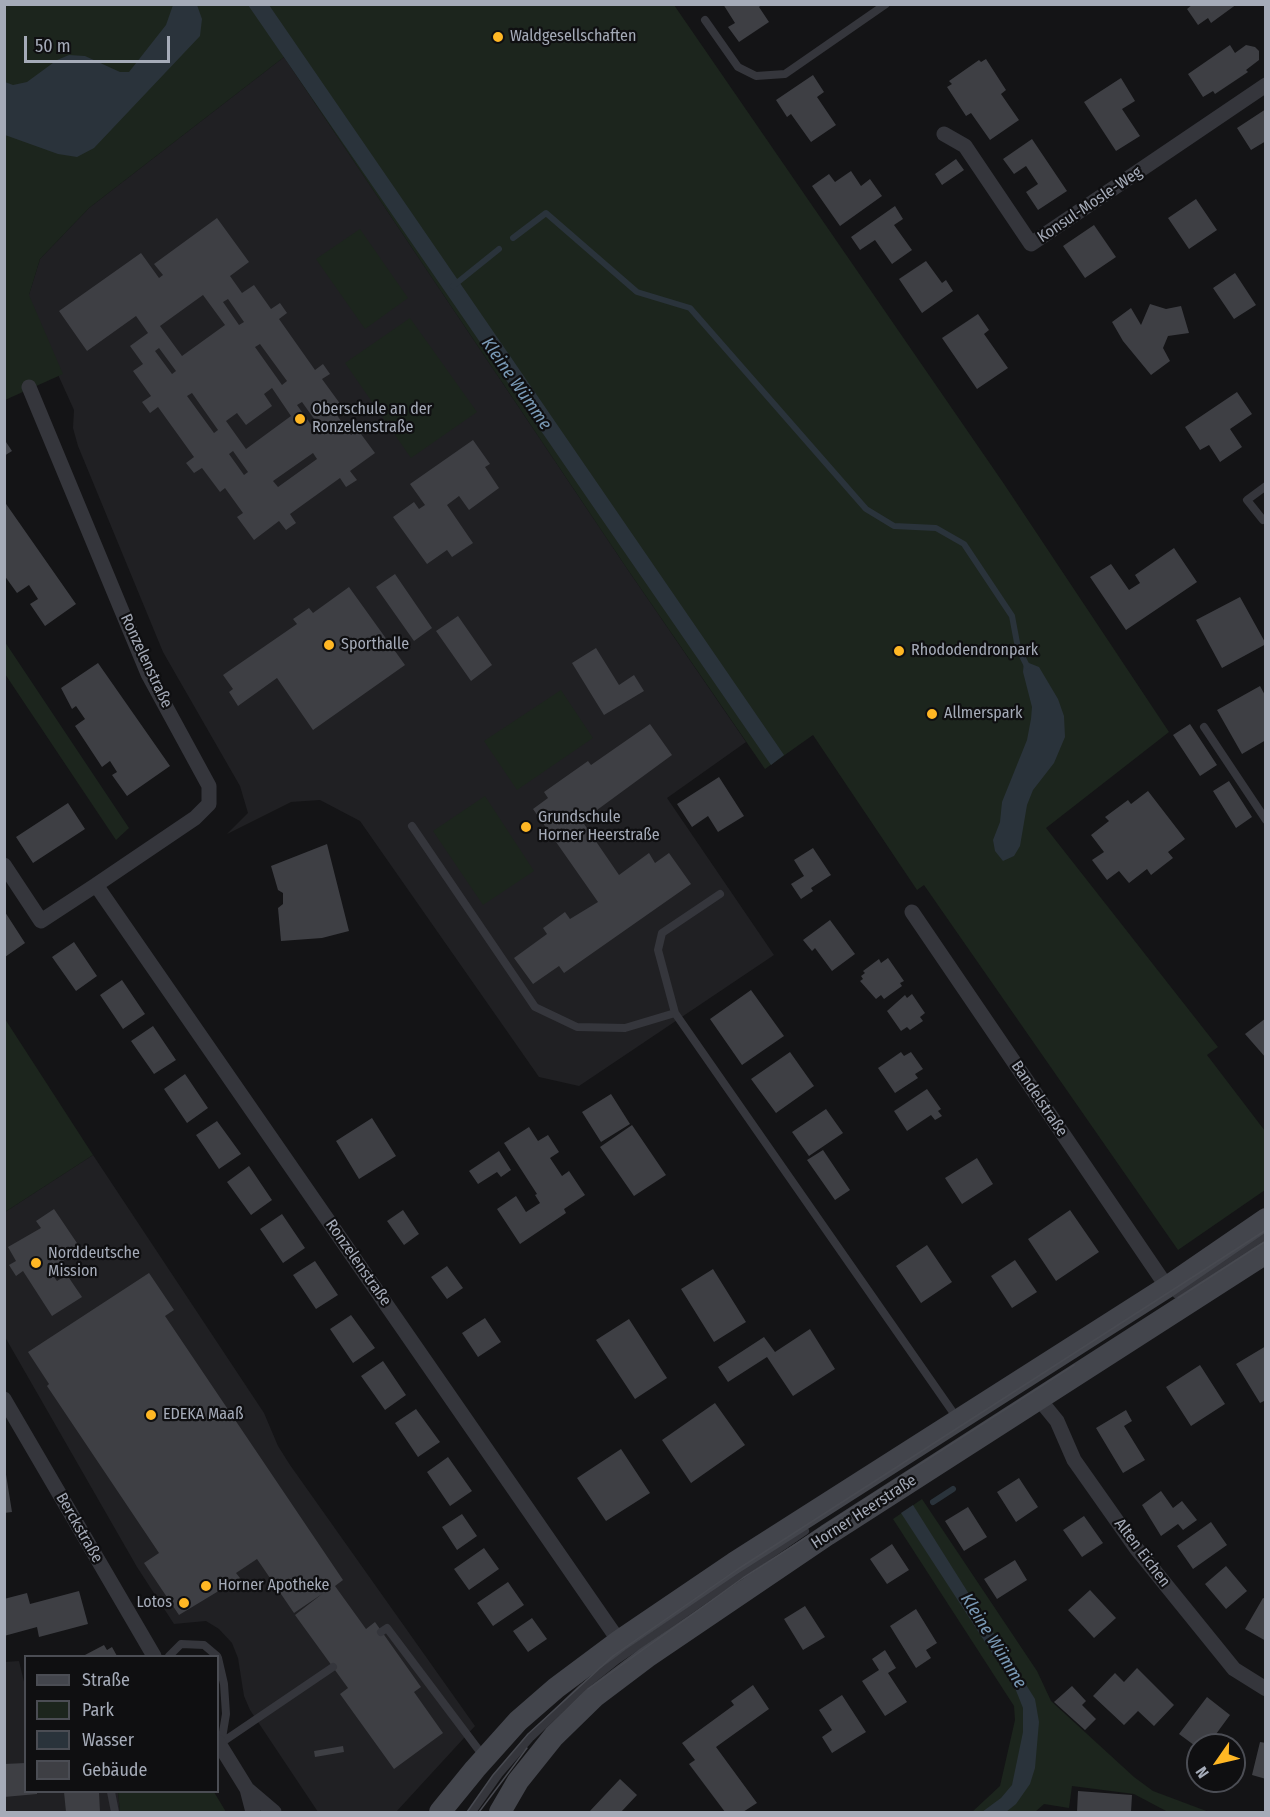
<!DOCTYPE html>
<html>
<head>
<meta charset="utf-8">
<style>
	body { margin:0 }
	#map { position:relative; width:1270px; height:1817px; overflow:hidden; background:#141416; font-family:"Fira Sans Condensed",sans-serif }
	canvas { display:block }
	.frame { position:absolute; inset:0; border:6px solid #a5abb8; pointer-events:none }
	.legend { position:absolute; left:24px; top:1655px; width:195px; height:138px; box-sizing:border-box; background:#0f0f11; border:2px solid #4b4d54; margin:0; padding:8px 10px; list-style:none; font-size:18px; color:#a5abb8 }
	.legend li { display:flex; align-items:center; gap:12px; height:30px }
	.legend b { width:30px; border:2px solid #4b4d54 }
	.north { position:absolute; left:1186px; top:1733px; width:60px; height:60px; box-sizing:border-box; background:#0f0f11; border:2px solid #4b4d54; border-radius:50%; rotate:236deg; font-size:16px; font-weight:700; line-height:24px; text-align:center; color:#a5abb8 }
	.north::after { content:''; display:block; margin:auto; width:21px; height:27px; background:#ffb724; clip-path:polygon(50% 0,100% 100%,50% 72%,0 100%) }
	.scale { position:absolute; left:24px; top:36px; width:146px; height:27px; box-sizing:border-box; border:3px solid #a5abb8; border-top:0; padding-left:8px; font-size:18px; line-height:21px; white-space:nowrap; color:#a5abb8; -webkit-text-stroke:4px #0f0f11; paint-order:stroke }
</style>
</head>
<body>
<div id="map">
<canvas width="1270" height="1817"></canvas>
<div class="frame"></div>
<ul class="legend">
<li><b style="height:8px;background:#43454c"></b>Straße</li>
<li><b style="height:16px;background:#1c251d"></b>Park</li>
<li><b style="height:16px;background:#2a333b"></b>Wasser</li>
<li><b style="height:16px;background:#3e3f44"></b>Gebäude</li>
</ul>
<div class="north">N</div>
<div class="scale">50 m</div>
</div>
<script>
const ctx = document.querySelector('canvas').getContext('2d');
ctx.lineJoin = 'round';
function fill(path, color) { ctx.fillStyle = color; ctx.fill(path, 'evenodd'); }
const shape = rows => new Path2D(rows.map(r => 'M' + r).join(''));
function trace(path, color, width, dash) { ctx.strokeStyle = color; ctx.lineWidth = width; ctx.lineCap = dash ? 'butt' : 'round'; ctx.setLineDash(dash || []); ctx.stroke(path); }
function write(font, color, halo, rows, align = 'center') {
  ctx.font = font + ' "Fira Sans Condensed",sans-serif'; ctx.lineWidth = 4.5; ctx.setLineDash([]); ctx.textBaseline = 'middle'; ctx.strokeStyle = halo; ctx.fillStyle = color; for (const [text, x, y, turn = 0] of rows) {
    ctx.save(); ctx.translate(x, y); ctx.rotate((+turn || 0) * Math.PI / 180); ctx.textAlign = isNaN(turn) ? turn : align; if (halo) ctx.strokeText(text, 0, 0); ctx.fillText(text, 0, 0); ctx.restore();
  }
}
fill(shape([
	[284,57,628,570,746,742,667,798,774,955,579,1086,539,1077,360,821,320,800,291,802,227,834,248,813,240,786,163,652,78,446,73,428,74,410,26,304,40,259,89,208],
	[93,1155,264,1413,278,1446,290,1465,475,1726,396,1812,318,1812,250,1710,244,1696,238,1658,232,1643,219,1629,206,1621,174,1624,137,1567,5,1337,5,1212],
	[19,1661,26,1690,26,1792,118,1792,120,1812,5,1812,5,1662]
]), '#202023');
fill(shape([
	[4,5,674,5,1004,484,1169,732,1046,828,1218,1047,1207,1055,1265,1131,1265,1190,1178,1250,924,885,917,890,813,735,765,769,628,570,284,57,89,208,40,259,29,295,63,374,5,400],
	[360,229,408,298,365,329,316,259],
	[410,318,477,412,411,458,345,363],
	[5,642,129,828,116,840,5,674],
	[561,690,593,738,517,790,484,741],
	[485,796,534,871,483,905,433,831],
	[5,1019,93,1155,5,1212,4,1212],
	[922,1499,1037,1671,1051,1701,1134,1777,1153,1791,1209,1812,1168,1812,1134,1794,1072,1786,1069,1808,1044,1804,1035,1812,972,1812,1000,1786,1015,1720,1014,1706,893,1519],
	[118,1792,214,1792,226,1812,120,1812]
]), '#1c251d');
fill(shape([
	[173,5,197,5,202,19,200,36,94,148,77,157,58,154,5,135,5,82,13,85,27,82,57,60,69,55,85,56,120,72,129,72,166,25],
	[248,5,269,5,784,755,771,765],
	[1024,661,1039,667,1058,699,1064,716,1065,737,1054,763,1033,790,1027,805,1020,846,1014,856,1003,861,995,851,993,840,1000,822,1002,802,1027,740,1031,719,1032,707,1023,672],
	[913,1505,1035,1699,1039,1722,1035,1768,1030,1784,1016,1804,1006,1812,982,1812,1001,1798,1012,1785,1023,1732,1023,1708,1015,1688,901,1513]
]), '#2a333b');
trace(shape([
	[513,238,546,213,637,292,690,308,866,509,894,526,936,528,964,544,1012,616,1018,648,1027,666],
	[453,286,499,249],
	[933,1502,953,1489]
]), '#2a333b', 6);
fill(shape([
	[723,4,762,4,759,7,769,22,739,42,728,27,735,23],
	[1193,4,1237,4,1211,23,1208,18,1198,25,1187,9],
	[1230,45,1235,53,1246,45,1255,47,1259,51,1259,60,1246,70,1248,72,1215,94,1213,91,1203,97,1188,74],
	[986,59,1006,90,1001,94,1019,120,990,140,971,113,966,116,947,87,952,84,949,81,979,60,981,62],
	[813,75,824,92,817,97,836,125,811,142,791,114,787,117,776,100],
	[1121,78,1135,101,1122,109,1140,136,1116,151,1084,102],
	[1266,109,1266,141,1251,150,1237,128],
	[1032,139,1067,191,1038,210,1026,192,1038,184,1026,166,1014,174,1003,159],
	[956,159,964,170,942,185,935,174],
	[851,171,861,186,870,179,882,196,840,226,812,186,829,174,835,182],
	[1196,199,1217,230,1189,249,1168,218],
	[895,206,903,219,894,225,912,250,892,264,875,240,860,250,851,237],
	[217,218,249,262,230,276,242,293,254,285,271,309,280,303,287,313,279,319,315,370,323,364,330,374,322,379,341,405,334,411,351,435,358,430,375,453,350,471,357,480,346,487,340,478,290,514,296,523,286,530,279,521,254,540,237,517,243,513,225,488,220,492,202,468,194,473,186,463,194,457,158,407,150,413,142,402,151,396,133,371,143,364,130,346,148,333,136,316,87,351,59,311,141,253,159,278,163,275,154,264],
	[203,295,225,325,182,356,160,326],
	[228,299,244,322,239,325,223,302],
	[260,344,287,381,282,385,255,347],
	[159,348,176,371,172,374,155,351],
	[272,388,291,416,246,449,226,421,237,413,246,425,272,406,264,394],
	[192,393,218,430,214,433,187,396],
	[302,402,317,423,312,426,297,405],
	[233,451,248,472,244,475,229,454],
	[313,453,317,459,278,487,273,481],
	[1094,225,1116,257,1085,278,1063,246],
	[926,261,942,283,946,280,953,291,922,313,899,279],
	[1235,273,1256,305,1234,319,1213,288],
	[1150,304,1166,309,1181,306,1189,333,1168,336,1163,348,1170,361,1151,375,1123,341,1112,322,1131,308,1141,325],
	[978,314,989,330,984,334,1008,368,977,389,942,338],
	[1237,392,1252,414,1230,429,1242,447,1220,462,1209,445,1200,450,1185,427],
	[4,439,12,451,4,456],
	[473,440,490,464,485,467,499,488,469,510,459,496,447,505,473,543,452,557,447,550,427,564,393,517,414,502,419,509,425,505,410,484],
	[4,501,76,604,45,626,30,604,38,599,29,585,17,593,4,575],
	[1174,548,1197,582,1126,630,1090,577,1111,564,1129,590,1140,583,1135,575],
	[395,574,432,628,414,641,376,587],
	[349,587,405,665,313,730,277,678,238,706,229,692,233,689,223,675,297,624,293,619,309,608,313,613],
	[1240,597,1266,644,1222,668,1196,620],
	[458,616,492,665,471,681,436,631],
	[596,648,619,685,634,675,644,691,604,715,572,663],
	[98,663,170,766,127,796,112,775,117,772,110,761,102,767,75,726,85,719,76,706,72,709,61,688],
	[1260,686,1266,697,1266,740,1242,754,1217,710],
	[650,724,672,755,582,821,619,875,649,853,655,863,669,853,691,884,564,973,559,966,533,984,514,958,547,934,543,928,565,912,570,919,598,902,533,809,548,798,544,792,588,761,591,765],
	[1190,724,1217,765,1200,776,1173,735],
	[719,777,744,816,718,832,708,816,692,827,677,804],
	[1229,781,1252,817,1236,828,1213,791],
	[1148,791,1185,839,1168,852,1173,858,1151,875,1147,869,1129,883,1119,871,1107,880,1092,860,1104,852,1091,835,1109,821,1105,817,1128,800,1131,804],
	[68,803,85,829,33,863,16,837],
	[327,844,349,931,322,938,281,941,278,908,283,904,283,893,278,890,271,866],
	[813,848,831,875,811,888,813,891,801,899,791,884,804,876,794,860],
	[5,912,25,943,5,957],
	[830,920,855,954,832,971,815,948,812,951,803,940],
	[74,942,97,976,76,991,52,957],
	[888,958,904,981,900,983,902,986,884,999,881,995,876,999,860,981,863,979,861,976,865,973,863,971,879,959,881,963],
	[122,980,145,1014,123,1029,100,995],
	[751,990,784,1036,742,1065,710,1019],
	[912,994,925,1013,920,1017,923,1021,910,1030,907,1027,901,1031,887,1011,905,995,907,998],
	[1266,1018,1266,1058,1245,1034],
	[153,1026,176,1060,154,1074,131,1041],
	[790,1052,814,1086,776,1113,751,1079],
	[901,1052,904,1056,911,1052,923,1069,915,1074,918,1078,895,1093,878,1068],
	[185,1074,208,1108,187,1123,164,1089],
	[927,1089,941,1109,938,1111,942,1116,935,1120,931,1115,907,1131,894,1111],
	[611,1094,630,1124,601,1142,582,1112],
	[826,1109,843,1133,809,1156,792,1132],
	[372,1118,396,1156,359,1179,336,1141],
	[217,1121,241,1154,219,1169,196,1135],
	[632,1125,666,1175,634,1196,600,1147],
	[529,1127,538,1141,548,1135,559,1152,550,1158,562,1176,569,1171,585,1195,564,1209,566,1213,520,1244,497,1209,516,1196,526,1212,540,1203,535,1195,537,1194,504,1143],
	[823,1150,850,1190,835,1200,807,1160],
	[499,1151,511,1170,501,1177,497,1172,478,1184,469,1171],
	[977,1158,993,1184,962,1204,945,1178],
	[249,1166,272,1200,251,1215,227,1182],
	[54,1209,81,1249,49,1270,57,1281,67,1275,82,1297,52,1316,23,1271,16,1276,9,1265,16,1261,8,1247,41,1228,36,1221],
	[403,1210,419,1234,404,1245,387,1221],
	[1070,1210,1099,1252,1056,1281,1028,1239],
	[282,1214,305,1248,283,1263,260,1229],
	[927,1245,952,1282,921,1303,896,1266],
	[1015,1260,1037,1292,1012,1308,991,1276],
	[315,1261,338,1295,316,1309,293,1275],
	[447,1266,463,1288,447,1299,431,1277],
	[713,1269,746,1322,714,1342,681,1289],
	[149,1273,174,1310,165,1316,343,1580,335,1586,366,1629,375,1622,421,1687,414,1692,443,1733,394,1769,340,1694,348,1688,295,1615,322,1594,294,1613,257,1559,236,1573,240,1578,179,1615,144,1563,159,1553,47,1386,49,1384,28,1352],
	[351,1315,375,1348,353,1363,330,1329],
	[485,1318,501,1342,478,1357,462,1333],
	[629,1319,667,1378,635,1399,596,1340],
	[810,1329,835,1369,793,1396,767,1357,728,1382,718,1367,764,1337,775,1352],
	[1266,1346,1266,1400,1260,1403,1236,1364],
	[383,1361,406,1395,385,1410,361,1376],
	[1200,1365,1225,1404,1191,1426,1166,1387],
	[715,1403,745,1445,691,1483,662,1440],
	[416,1409,440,1442,418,1457,395,1423],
	[1126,1410,1132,1421,1124,1426,1145,1460,1123,1473,1096,1428],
	[621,1449,650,1493,606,1521,577,1478],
	[448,1457,472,1491,450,1506,427,1472],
	[4,1462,12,1512,4,1513],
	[1019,1478,1038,1507,1016,1522,997,1492],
	[1161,1491,1173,1508,1182,1501,1197,1520,1183,1530,1178,1524,1161,1536,1142,1505],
	[968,1507,987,1537,964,1551,945,1521],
	[462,1514,477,1536,457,1550,442,1527],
	[1084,1516,1103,1543,1082,1557,1063,1530],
	[1211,1522,1227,1545,1193,1569,1177,1546],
	[892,1544,909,1570,887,1584,870,1559],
	[484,1548,499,1569,469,1590,454,1569],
	[1015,1560,1027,1580,997,1599,984,1579],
	[1226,1566,1247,1591,1226,1609,1205,1584],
	[508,1582,524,1605,493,1626,477,1603],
	[1090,1590,1116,1618,1094,1638,1068,1610],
	[79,1591,88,1624,39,1637,37,1627,4,1636,4,1599,27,1593,30,1604],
	[1263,1598,1266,1599,1266,1641,1245,1629],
	[805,1606,825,1637,803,1650,784,1619],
	[916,1609,937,1643,926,1650,931,1658,916,1668,890,1626],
	[532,1618,547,1639,528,1652,513,1631],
	[104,1645,107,1650,112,1647,117,1656,83,1656],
	[885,1650,896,1668,888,1673,907,1702,885,1716,862,1681,879,1670,872,1659],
	[1137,1668,1174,1705,1154,1726,1138,1711,1124,1725,1093,1696,1115,1673,1124,1682],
	[753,1685,769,1709,716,1747,757,1803,743,1812,725,1812,689,1764,695,1760,682,1743,734,1705,731,1701],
	[1072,1686,1086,1701,1082,1705,1096,1719,1085,1730,1054,1702],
	[842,1695,866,1732,832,1753,822,1737,832,1730,819,1710],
	[1207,1697,1230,1715,1208,1745,1198,1745,1198,1748,1179,1734],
	[1260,1742,1266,1743,1266,1779,1252,1775],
	[343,1746,344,1752,315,1757,314,1751],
	[26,1763,26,1792,37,1792,37,1794,4,1797,4,1764],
	[620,1779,637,1795,621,1812,589,1812],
	[1078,1791,1132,1795,1131,1812,1077,1812],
	[64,1792,99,1792,100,1812,66,1812]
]), '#3e3f44');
trace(shape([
	[705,20,738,67,756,76,785,74,886,4],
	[1263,520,1247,500,1266,486],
	[1204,727,1266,820],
	[412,826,535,1007,577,1027,625,1028,675,1013],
	[720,894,662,933,658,950,675,1013,957,1418],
	[1176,1294,1266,1236],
	[381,1632,387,1628,484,1757],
	[169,1656,181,1644,204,1645,217,1656],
	[218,1658,224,1684,226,1714,221,1744],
	[218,1745,333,1667],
	[111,1792,115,1812],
	[472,1812,499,1774,531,1737,582,1688,617,1660,805,1531]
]), '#35363c', 8);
trace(shape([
	[944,134,965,146,1031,244,1266,85],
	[29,387,148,674,209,786,209,804,195,818,96,885],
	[4,865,41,921,96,885,619,1641],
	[912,912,1167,1287],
	[4,1399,154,1656],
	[1039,1399,1057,1421,1074,1460,1136,1548,1234,1669,1266,1689],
	[218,1742,247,1789,274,1812],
	[247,1789,253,1812]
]), '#35363c', 15);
trace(shape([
	[440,1812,475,1769,518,1721,556,1688,619,1641,734,1563,1167,1287,1266,1219],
	[500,1812,518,1781,554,1736,594,1697,647,1657,827,1535,1266,1253]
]), '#43454c', 22);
trace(shape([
	[1178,1298,1266,1241],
	[588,1689,743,1578,1074,1365],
	[467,1812,493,1775,528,1734,613,1656,738,1569,1266,1230],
	[479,1812,527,1748]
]), '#484a51', 1.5);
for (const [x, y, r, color] of [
	[498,37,6,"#ffb724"],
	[300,419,6,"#ffb724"],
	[329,645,6,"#ffb724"],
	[899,651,6,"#ffb724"],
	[932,714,6,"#ffb724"],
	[526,827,6,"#ffb724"],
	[36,1263,6,"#ffb724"],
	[151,1415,6,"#ffb724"],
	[206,1586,6,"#ffb724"],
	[184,1603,6,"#ffb724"]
]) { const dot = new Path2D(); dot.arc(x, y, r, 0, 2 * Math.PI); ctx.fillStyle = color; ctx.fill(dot); trace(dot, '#0f0f11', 2); }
write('16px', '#a5abb8', '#0f0f11', [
	["Waldgesellschaften",510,37],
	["Oberschule an der",312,410],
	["Ronzelenstraße",312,428],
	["Sporthalle",341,645],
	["Rhododendronpark",911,651],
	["Allmerspark",944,714],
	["Grundschule",538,818],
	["Horner Heerstraße",538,836],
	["Norddeutsche",48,1254],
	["Mission",48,1272],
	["EDEKA Maaß",163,1415],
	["Horner Apotheke",218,1586],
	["Lotos",172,1603,"right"]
], 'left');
write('16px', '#a5abb8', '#0f0f11', [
	["Konsul-Mosle-Weg",1090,205,-34],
	["Ronzelenstraße",146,661,65],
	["Bandelstraße",1039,1099,56],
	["Ronzelenstraße",358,1263,55],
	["Horner Heerstraße",864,1512,-33],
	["Berckstraße",79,1528,60],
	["Alten Eichen",1142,1553,53]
]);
write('italic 18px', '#7999b5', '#0f0f11', [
	["Kleine Wümme",516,384,55],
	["Kleine Wümme",993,1641,58]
]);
</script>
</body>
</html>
